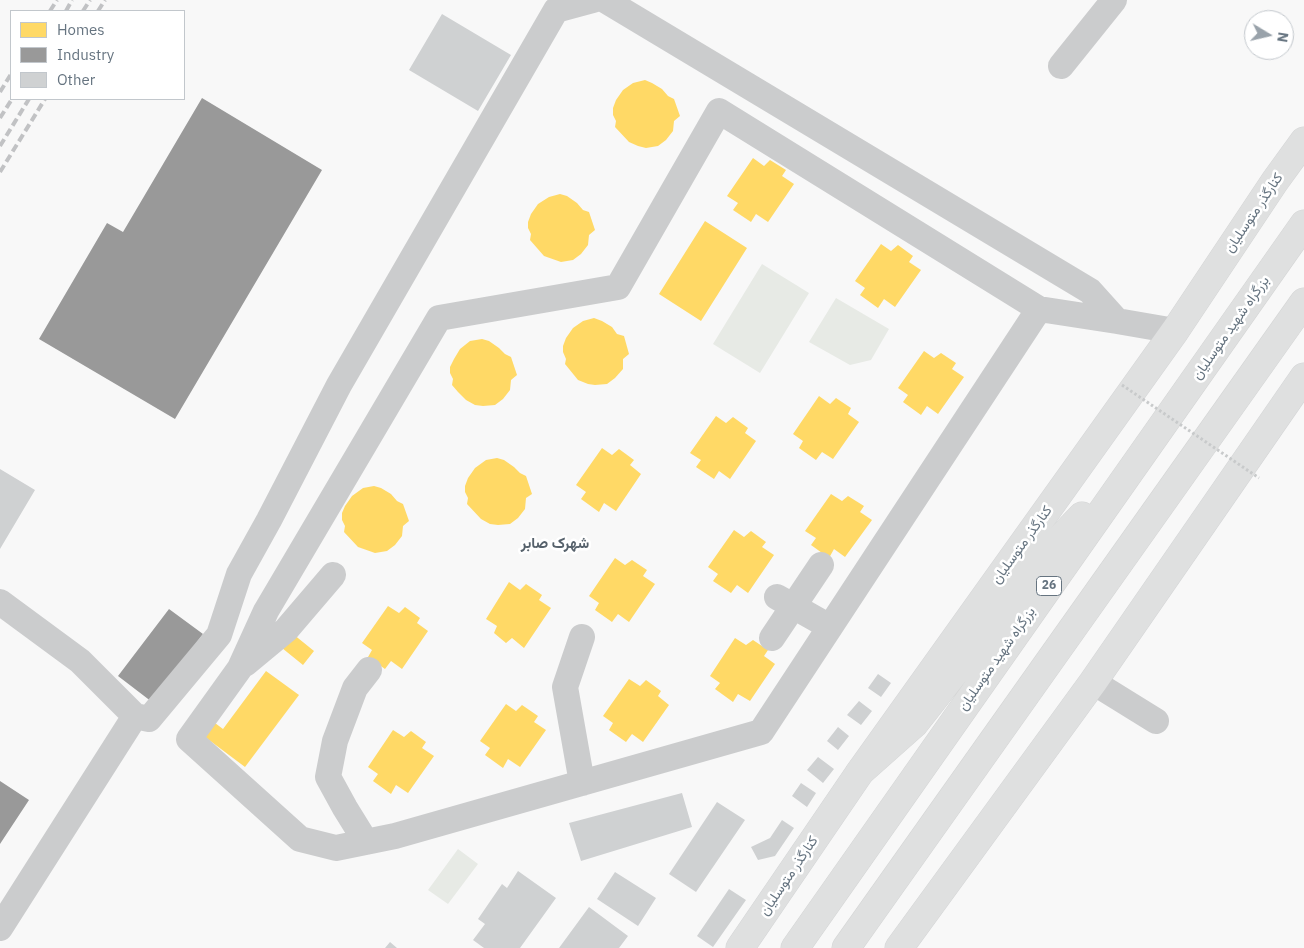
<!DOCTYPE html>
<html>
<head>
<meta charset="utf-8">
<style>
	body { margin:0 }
	#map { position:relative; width:1304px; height:948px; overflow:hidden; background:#f8f8f8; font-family:"IBM Plex Sans",sans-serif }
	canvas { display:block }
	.legend { position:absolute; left:10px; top:10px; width:175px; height:90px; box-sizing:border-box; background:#fff; border:1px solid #c2c7cc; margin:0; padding:6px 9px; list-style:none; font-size:15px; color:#667480 }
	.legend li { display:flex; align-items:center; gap:10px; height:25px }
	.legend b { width:25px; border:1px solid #c2c7cc }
	.north { position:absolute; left:1244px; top:10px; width:50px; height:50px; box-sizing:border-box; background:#fff; border:1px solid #c2c7cc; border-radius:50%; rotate:99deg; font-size:14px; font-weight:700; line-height:20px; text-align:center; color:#667480 }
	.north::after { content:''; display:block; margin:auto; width:18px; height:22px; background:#99a2aa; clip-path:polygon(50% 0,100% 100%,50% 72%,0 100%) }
</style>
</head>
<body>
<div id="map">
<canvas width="1304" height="948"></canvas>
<ul class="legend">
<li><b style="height:14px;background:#ffd966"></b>Homes</li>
<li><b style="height:14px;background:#999"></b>Industry</li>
<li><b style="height:14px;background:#cfd1d2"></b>Other</li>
</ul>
<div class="north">N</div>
</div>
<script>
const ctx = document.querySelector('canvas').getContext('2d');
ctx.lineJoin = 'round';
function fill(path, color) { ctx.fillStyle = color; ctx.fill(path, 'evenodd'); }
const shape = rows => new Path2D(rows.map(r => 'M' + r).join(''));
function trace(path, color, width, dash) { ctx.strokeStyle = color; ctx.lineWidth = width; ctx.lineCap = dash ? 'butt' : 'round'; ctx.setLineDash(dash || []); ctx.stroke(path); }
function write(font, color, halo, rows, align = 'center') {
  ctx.font = font + ' "IBM Plex Sans",Vazirmatn,sans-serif'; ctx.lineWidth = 5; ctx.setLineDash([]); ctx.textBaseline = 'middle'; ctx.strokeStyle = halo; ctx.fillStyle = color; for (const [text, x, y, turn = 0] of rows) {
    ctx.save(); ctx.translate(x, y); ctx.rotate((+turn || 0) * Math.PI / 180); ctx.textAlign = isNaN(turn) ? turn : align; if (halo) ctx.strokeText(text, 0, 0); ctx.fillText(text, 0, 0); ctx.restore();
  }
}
fill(shape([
	[762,264,809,293,760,373,713,344],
	[836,298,889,329,871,360,850,365,809,342],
	[458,849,478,864,448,904,428,890]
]), '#e7eae5');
fill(shape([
	[645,80,652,83,662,89,668,96,674,99,680,116,674,121,673,131,666,140,658,146,646,148,638,146,629,142,615,127,616,121,613,115,613,108,616,100,623,90,633,83],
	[753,158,764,166,770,160,786,170,782,176,794,184,768,222,756,214,751,222,733,210,738,203,727,196],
	[560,194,567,196,577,203,583,210,589,212,595,230,589,235,588,245,581,254,573,260,561,262,544,256,530,240,531,234,528,228,528,222,531,214,538,204,549,197],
	[705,221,747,248,701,321,659,294],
	[881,244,891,251,898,245,913,256,909,262,921,270,895,307,884,299,878,308,860,295,865,288,855,281],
	[594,318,602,321,612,327,617,334,624,336,629,354,623,359,623,369,615,378,607,384,595,385,588,384,578,380,565,364,566,359,563,352,563,346,566,338,573,328,583,321],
	[482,339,489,341,499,348,505,354,511,357,517,375,511,380,510,390,503,399,495,405,483,406,475,405,466,400,458,392,452,385,453,379,450,373,450,367,454,359,460,349,470,341],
	[924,351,934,358,941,353,956,363,952,369,964,377,938,414,927,406,921,415,903,402,908,395,898,388],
	[819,396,830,404,836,398,851,408,848,414,859,422,833,459,822,452,816,460,799,448,803,441,793,434],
	[716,416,726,423,733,417,748,428,745,433,756,441,730,479,719,471,714,479,696,467,701,460,690,453],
	[602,448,612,455,619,449,634,460,630,465,641,474,616,511,604,503,599,512,581,499,586,492,576,485],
	[497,458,504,460,514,467,520,473,526,476,532,494,526,498,525,509,518,518,510,524,498,525,490,524,481,519,467,504,468,498,465,492,465,486,468,478,475,468,486,460],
	[374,486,381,488,391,494,397,501,403,504,409,521,403,526,402,536,395,545,387,551,375,553,358,547,344,532,345,526,342,520,342,513,345,506,352,496,363,488],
	[831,494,842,501,848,496,864,506,860,512,872,520,845,557,834,549,829,558,811,545,816,538,805,531],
	[734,530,744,537,751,531,766,542,762,547,774,555,748,593,737,585,731,593,713,581,718,574,708,567],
	[615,558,625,565,632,560,647,570,643,576,655,584,629,622,618,614,612,622,595,610,599,603,589,596],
	[509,582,520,590,526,584,542,595,539,600,551,608,524,648,512,638,506,643,494,633,497,626,486,619],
	[388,606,399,613,405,607,420,618,417,623,428,631,402,669,391,661,385,669,368,657,372,650,362,643],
	[293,634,314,651,303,665,282,648],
	[735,638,746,645,753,640,768,650,764,656,775,664,750,701,738,694,733,702,715,689,720,683,710,676],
	[266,671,299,695,245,767,205,737,215,723,223,729],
	[629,679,640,686,646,680,661,691,658,696,669,705,643,742,632,734,626,742,609,730,613,723,603,716],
	[506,704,516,711,522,705,538,716,534,722,546,730,520,767,508,759,503,768,485,755,490,748,480,741],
	[393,730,404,737,411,731,426,742,422,748,434,756,408,793,396,785,391,794,373,781,378,774,368,767]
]), '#ffd966');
fill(shape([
	[202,98,322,170,175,419,39,339,107,223,123,232],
	[169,609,203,634,152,702,118,676],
	[0,781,29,800,0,844]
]), '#999');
fill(shape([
	[442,14,511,55,478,111,409,70],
	[0,469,35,490,0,549],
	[878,674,891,683,881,697,868,688],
	[859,701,872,711,861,725,847,715],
	[838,727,849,736,838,750,827,741],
	[818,757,834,769,823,783,807,770],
	[801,783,816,793,807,807,792,796],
	[682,793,692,827,581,861,569,823],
	[717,802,745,820,696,892,669,874],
	[782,820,794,828,775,856,758,860,751,847,770,838],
	[518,871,556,898,520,948,484,948,473,940,485,924,478,919,502,884,507,888],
	[615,872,656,898,638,926,597,899],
	[729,889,746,900,713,947,697,936],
	[589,907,628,936,619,948,559,948],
	[390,942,397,948,385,948]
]), '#cfd1d2');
const major = shape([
	[740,948,860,772,1175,331,1275,181,1304,141],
	[899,948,1093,682,1304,377]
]);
const highway = shape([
	[860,772,914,724,1055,544,1082,516],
	[795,948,1304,224],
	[846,948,1304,302]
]);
trace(major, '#d4d5d6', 29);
trace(highway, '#d4d5d5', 29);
trace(shape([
	[605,0,1090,291,1117,321,1175,331],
	[1061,66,1114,0],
	[1039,309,761,732,395,836,336,848,300,839,189,739,240,668,266,611,439,318,618,287,719,111,1039,309,1117,321],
	[777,597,830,627],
	[0,602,80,661,135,716,149,719,219,635,239,574,269,520,339,385,556,10,593,0],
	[582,637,565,687,582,783],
	[772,638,821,565],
	[245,664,286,630,333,575],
	[1093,682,1156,721],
	[366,842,345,808,328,777,335,741,355,688,369,670],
	[0,928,135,716]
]), '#cbcccd', 26);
trace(major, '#dfe0e0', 28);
trace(highway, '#dfe0e0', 28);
trace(shape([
	[50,11,57,0],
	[66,11,72,0],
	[83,11,90,0],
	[98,11,105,0],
	[0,92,11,74],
	[0,118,12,99],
	[0,146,29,99],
	[0,172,45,99]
]), '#c1c2c4', 4, [8, 4]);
trace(shape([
	[1122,385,1259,478]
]), '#c8cacb', 3, [2.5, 2.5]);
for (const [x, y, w] of [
	[1049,586,25]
]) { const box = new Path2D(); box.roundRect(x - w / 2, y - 9.5, w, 19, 4); ctx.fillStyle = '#fff'; ctx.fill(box); trace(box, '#667480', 1); }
write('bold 12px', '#667480', null, [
	["26",1049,586]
]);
write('14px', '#667480', '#fff', [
	["کنارگذر متوسلیان",1254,213,-56],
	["بزرگراه شهید متوسلیان",1231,328,-55],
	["کنارگذر متوسلیان",1022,545,-54],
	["بزرگراه شهید متوسلیان",997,659,-55],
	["کنارگذر متوسلیان",789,876,-56]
]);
write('bold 15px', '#57626c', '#fff', [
	["شهرک صابر",555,544]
]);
</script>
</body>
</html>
